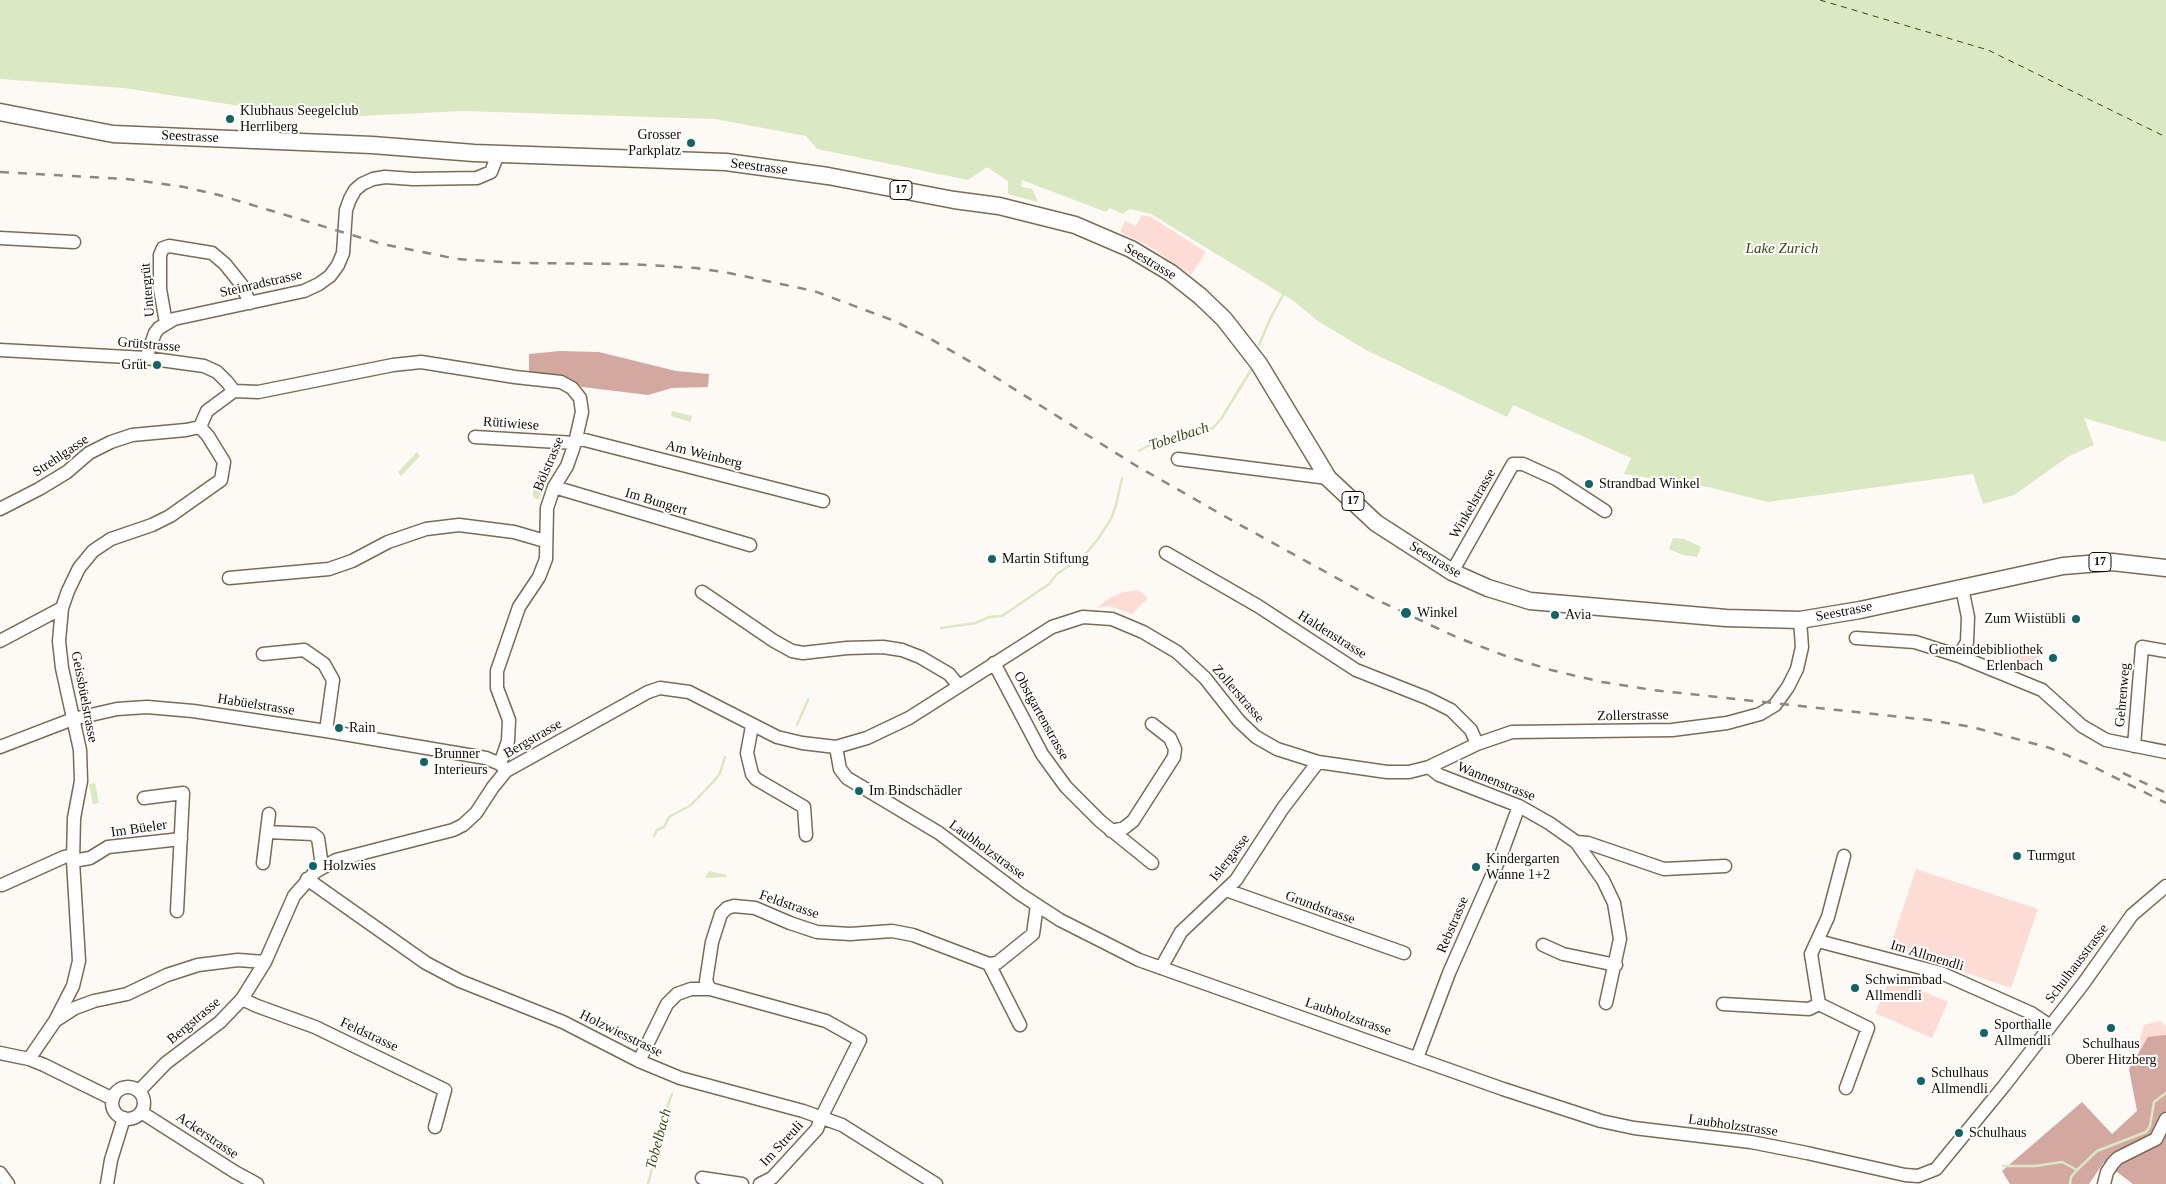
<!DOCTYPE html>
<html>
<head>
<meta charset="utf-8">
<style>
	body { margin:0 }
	canvas { display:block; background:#fdf9f4 }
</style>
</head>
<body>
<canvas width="2166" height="1184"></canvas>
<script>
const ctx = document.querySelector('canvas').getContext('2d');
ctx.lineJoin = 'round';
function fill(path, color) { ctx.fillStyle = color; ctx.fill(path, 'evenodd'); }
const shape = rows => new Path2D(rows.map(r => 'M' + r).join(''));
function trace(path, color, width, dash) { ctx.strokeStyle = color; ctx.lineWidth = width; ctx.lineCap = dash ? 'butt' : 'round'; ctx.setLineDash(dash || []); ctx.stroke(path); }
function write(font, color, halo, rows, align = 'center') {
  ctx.font = font + ' Georgia,serif'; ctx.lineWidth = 4; ctx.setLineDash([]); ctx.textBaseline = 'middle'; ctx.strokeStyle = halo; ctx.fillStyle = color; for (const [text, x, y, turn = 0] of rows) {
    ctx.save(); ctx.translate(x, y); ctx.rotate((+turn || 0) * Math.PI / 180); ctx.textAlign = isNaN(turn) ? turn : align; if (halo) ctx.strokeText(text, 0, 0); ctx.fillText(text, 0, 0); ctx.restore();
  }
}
fill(shape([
	[1142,215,1151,217,1206,252,1191,275,1147,245,1120,232,1125,221,1136,226],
	[1138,590,1148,598,1132,614,1109,606,1096,608,1111,597,1124,592],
	[2037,647,2042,654,2036,659,2037,666,2025,673,2014,664,2018,650],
	[1916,869,2038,909,2011,988,1890,947],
	[1891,977,1948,1002,1932,1038,1875,1013],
	[2160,1021,2166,1026,2166,1042,2136,1051,2144,1025]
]), '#fedcd6');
fill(shape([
	[560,351,599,352,676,371,709,374,708,387,672,388,648,395,582,387,573,381,529,374,529,354],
	[2166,1035,2166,1184,2133,1184,2104,1162,2089,1184,2010,1184,2002,1171,2082,1102,2112,1134,2137,1111,2129,1069,2148,1037]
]), '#d2a8a1');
fill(shape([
	[0,0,2166,0,2166,442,2084,418,2094,445,2069,456,2014,495,1983,504,1973,474,1768,502,1708,487,1624,474,1631,458,1513,405,1507,417,1366,350,1318,321,1295,302,1151,214,1130,209,1122,214,1110,208,1106,212,1022,180,1021,187,1032,189,1038,202,1008,194,1008,181,987,167,968,180,817,149,806,136,715,119,463,111,318,118,124,88,0,79],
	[672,411,692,416,691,422,671,416],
	[417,452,420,456,401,476,398,472],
	[533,486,543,486,539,499,533,498],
	[1673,538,1684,539,1701,547,1697,557,1683,555,1669,549],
	[95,783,99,803,93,804,89,784],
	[709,871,727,875,726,877,705,878]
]), '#dae8c4');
trace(shape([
	[1259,345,1271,317,1283,295],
	[1139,451,1153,443,1213,428,1221,419,1251,370],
	[941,628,976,623,989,617,1002,616,1049,584,1057,574,1083,557,1098,539,1111,519,1116,505,1122,478],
	[797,725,808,700],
	[654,836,657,830,664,827,669,817,691,805,714,781,720,773,725,757],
	[2003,1166,2035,1166,2062,1162,2077,1170],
	[648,1184,661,1134,663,1118,672,1094],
	[2070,1184,2071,1177,2077,1170,2097,1151,2146,1132,2150,1126,2154,1102,2166,1093]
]), '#dae8c4', 2.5);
trace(shape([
	[1820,0,1988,50,2166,137]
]), '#384912', 1, [6, 5]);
const minor = shape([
	[0,238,74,242],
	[166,323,160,289,160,255,163,248,169,246,212,253,225,264,241,284,250,303],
	[0,350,146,358,204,366,217,372,227,382,234,391,207,411,200,427],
	[146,358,155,333,159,328,174,319,304,291,319,284,330,276,338,265,343,253,346,210,350,199,355,190,362,184,373,179,385,177,413,179,477,178,491,172,498,154],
	[234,391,258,392,393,365,421,362,515,377,561,382,572,388,580,398,582,412,575,443,567,466,554,487,547,508,546,559,539,577,519,607,497,671,497,688,509,720,508,741,500,764],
	[475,437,575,443],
	[577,438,823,501],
	[1178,459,1328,478],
	[554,487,750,545],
	[0,509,39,489,67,472,89,453,111,442,132,435,186,430,200,427],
	[1166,553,1258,606,1356,670,1427,698,1451,710,1471,730,1477,744],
	[1452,572,1513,464,1523,464,1556,479,1605,511],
	[229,578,329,569,352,561,388,542,426,529,459,525,514,532,545,541],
	[702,592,774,641,792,651,803,653,847,648,883,647,902,650,920,657,949,674,958,685],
	[1856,638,1915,642,1959,656,1967,642,1968,617,1962,588],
	[0,641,62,608],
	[263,654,304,650,324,664,333,680,326,731],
	[1959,656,2042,690,2082,726,2106,740,2166,752],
	[994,663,1042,754,1066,787,1100,821,1152,863],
	[752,726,747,753,752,774,756,779,804,807,806,835],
	[2134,746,2142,647,2166,651],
	[0,747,73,719,117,709,147,707,193,711,326,731,486,758,500,764,506,770],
	[836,747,840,769,847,778,939,833,1020,894,1060,920,1139,960,1503,1089,1601,1121,1634,1128,1751,1142,1807,1153,1905,1175,1918,1176,1936,1169,2004,1086,2083,984,2132,915,2166,886],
	[1429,767,1439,775,1519,806,1549,823,1576,842,1603,880,1614,903,1620,939,1606,1003],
	[144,798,183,793,177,911],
	[1111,831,1124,828,1133,821,1174,757,1175,749,1170,738,1152,724],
	[267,832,313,834,318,838,322,866],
	[1576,842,1588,843,1664,869,1725,866],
	[73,861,90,858,108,847,181,839],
	[263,863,269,814],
	[307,879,426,963,460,981,563,1022,639,1061,680,1078,803,1111,842,1125,936,1184],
	[2,885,64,857,73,855],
	[1226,890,1404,953],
	[1818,941,1941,973,2031,1013,2049,1025],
	[1543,945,1563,954,1616,965],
	[989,964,997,963,1033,934,1037,905],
	[989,964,1020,1025],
	[1161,968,1181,932,1236,880,1283,808,1318,762],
	[710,989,706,981,712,942,721,914,727,908,734,906,755,908,790,923,817,932,850,934,892,931,913,935,989,964],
	[242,999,257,1006,315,1027,445,1090,435,1127],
	[1723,1004,1809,1009,1819,1004],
	[1819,1004,1811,954,1828,917,1844,856],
	[1819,1004,1868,1028,1846,1088],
	[55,1021,73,986,79,961,73,861,74,818,81,781,80,750,62,668,59,641,62,608,68,591,79,568,93,551,111,539,152,525,170,516,221,480,224,462,208,436,200,427],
	[0,1053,29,1059,44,1065,113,1099],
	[1417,1058,1449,973,1501,855,1519,806],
	[29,1059,55,1021,75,1008,94,1001,127,994,167,975,198,965,238,960,265,962],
	[639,1061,667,1004,677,994,691,989,710,989,826,1021,860,1040,821,1118,817,1129,772,1178,760,1184],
	'112 1103a16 16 0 1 1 32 0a16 16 0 1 1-32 0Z',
	[139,1091,166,1063,220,1022,242,999,265,962,294,896,315,872,336,860,453,830,463,825,476,813,493,787,506,771,648,692,660,688,689,692,777,737,802,743,836,747,867,738,909,718,1052,627,1083,617,1112,619,1143,632,1177,652,1205,678,1239,721,1256,737,1277,749,1318,762,1387,772,1409,772,1429,767,1477,744,1512,732,1672,730,1727,723,1760,714,1775,705,1788,687,1797,669,1802,647,1800,620],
	[141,1112,235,1172,257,1184],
	[0,1173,8,1184],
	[702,1178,742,1184],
	[107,1184,111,1160,124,1118],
	[2104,1184,2107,1172,2113,1163,2118,1158,2156,1139,2166,1119]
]);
const major = shape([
	[0,112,113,134,372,145,474,153,726,162,828,176,954,200,999,206,1075,225,1131,249,1171,273,1200,296,1224,319,1259,364,1328,478,1376,523,1452,572,1488,588,1530,601,1726,618,1800,620,1860,610,2063,566,2112,562,2166,568]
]);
trace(minor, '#7a6b55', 15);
trace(major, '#7a6b55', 19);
trace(minor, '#fff', 12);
trace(major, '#fff', 16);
trace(shape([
	[0,172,127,179,184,187,219,195,382,244,457,259,516,263,630,264,696,268,729,273,814,291,892,320,929,338,976,365,1135,465,1233,521,1373,598,1456,637,1503,655,1551,670,1602,682,1653,690,1929,720,1972,727,2050,748,2088,764,2166,803],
	[2123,773,2166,793]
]), '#8c8781', 2.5, [9, 9]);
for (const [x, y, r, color] of [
	[230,119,5,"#146365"],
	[691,143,5,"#146365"],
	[157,365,5,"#146365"],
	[1589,484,5,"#146365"],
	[992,559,5,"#146365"],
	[1406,613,6,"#146365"],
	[1555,615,5,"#146365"],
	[2076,619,5,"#146365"],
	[2053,658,5,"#146365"],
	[339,728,5,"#146365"],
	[424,762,5,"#146365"],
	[859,791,5,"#146365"],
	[2017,856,5,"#146365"],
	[313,866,5,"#146365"],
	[1476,867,5,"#146365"],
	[1855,988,5,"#146365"],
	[2111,1028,5,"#146365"],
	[1984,1033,5,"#146365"],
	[1921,1081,5,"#146365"],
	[1959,1133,5,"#146365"]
]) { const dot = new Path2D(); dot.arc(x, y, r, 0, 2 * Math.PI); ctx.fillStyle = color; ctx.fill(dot); trace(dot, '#fff', 2); }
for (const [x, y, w] of [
	[901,190,22],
	[1353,501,22],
	[2100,562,22]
]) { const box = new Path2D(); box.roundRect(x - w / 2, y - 9.5, w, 19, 4); ctx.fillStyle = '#fff'; ctx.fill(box); trace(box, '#130d05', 1); }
write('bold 12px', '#130d05', null, [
	["17",901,190],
	["17",1353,501],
	["17",2100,562]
]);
write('14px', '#130d05', '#fff', [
	["Klubhaus Seegelclub",240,111],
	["Herrliberg",240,127],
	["Grosser",681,135,"right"],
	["Parkplatz",681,151,"right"],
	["Grüt",147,365,"right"],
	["Strandbad Winkel",1599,484],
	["Martin Stiftung",1002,559],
	["Winkel",1417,613],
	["Avia",1565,615],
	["Zum Wiistübli",2066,619,"right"],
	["Gemeindebibliothek",2043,650,"right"],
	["Erlenbach",2043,666,"right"],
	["Rain",349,728],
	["Brunner",434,754],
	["Interieurs",434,770],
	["Im Bindschädler",869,791],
	["Turmgut",2027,856],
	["Kindergarten",1486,859],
	["Wanne 1+2",1486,875],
	["Holzwies",323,866],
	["Schwimmbad",1865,980],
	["Allmendli",1865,996],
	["Sporthalle",1994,1025],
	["Allmendli",1994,1041],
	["Schulhaus",2111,1044,"center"],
	["Oberer Hitzberg",2111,1060,"center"],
	["Schulhaus",1931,1073],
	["Allmendli",1931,1089],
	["Schulhaus",1969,1133]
], 'left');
write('14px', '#130d05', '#fff', [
	["Seestrasse",190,137,3],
	["Seestrasse",759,167,7],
	["Seestrasse",1150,262,31],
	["Steinradstrasse",261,284,-13],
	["Untergrüt",148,290,-95],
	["Grütstrasse",149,345,5],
	["Rütiwiese",511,424,4],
	["Am Weinberg",704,455,14],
	["Strehlgasse",61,456,-34],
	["Bölstrasse",549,464,-67],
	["Im Bungert",656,502,17],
	["Winkelstrasse",1473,504,-60],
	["Seestrasse",1435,560,31],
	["Seestrasse",1844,612,-11],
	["Haldenstrasse",1332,635,32],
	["Zollerstrasse",1238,694,49],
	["Gehrenweg",2123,695,-85],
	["Geissbüelstrasse",84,697,79],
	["Habüelstrasse",256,705,9],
	["Obstgartenstrasse",1041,716,61],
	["Zollerstrasse",1633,716,-1],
	["Bergstrasse",533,739,-30],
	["Wannenstrasse",1496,782,22],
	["Im Büeler",139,829,-8],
	["Laubholzstrasse",987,850,36],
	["Islergasse",1230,858,-52],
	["Feldstrasse",789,905,19],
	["Grundstrasse",1320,908,20],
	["Rebstrasse",1453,925,-67],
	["Im Allmendli",1927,956,17],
	["Schulhausstrasse",2077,964,-53],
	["Laubholzstrasse",1348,1017,19],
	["Bergstrasse",194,1021,-40],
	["Holzwiesstrasse",621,1034,26],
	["Feldstrasse",369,1035,25],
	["Laubholzstrasse",1733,1126,8],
	["Ackerstrasse",207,1136,34],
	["Im Streuli",782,1144,-47]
]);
write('italic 15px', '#384912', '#fff', [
	["Lake Zurich",1782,249],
	["Tobelbach",1179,437,-18],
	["Tobelbach",659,1139,-75]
]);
</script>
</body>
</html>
